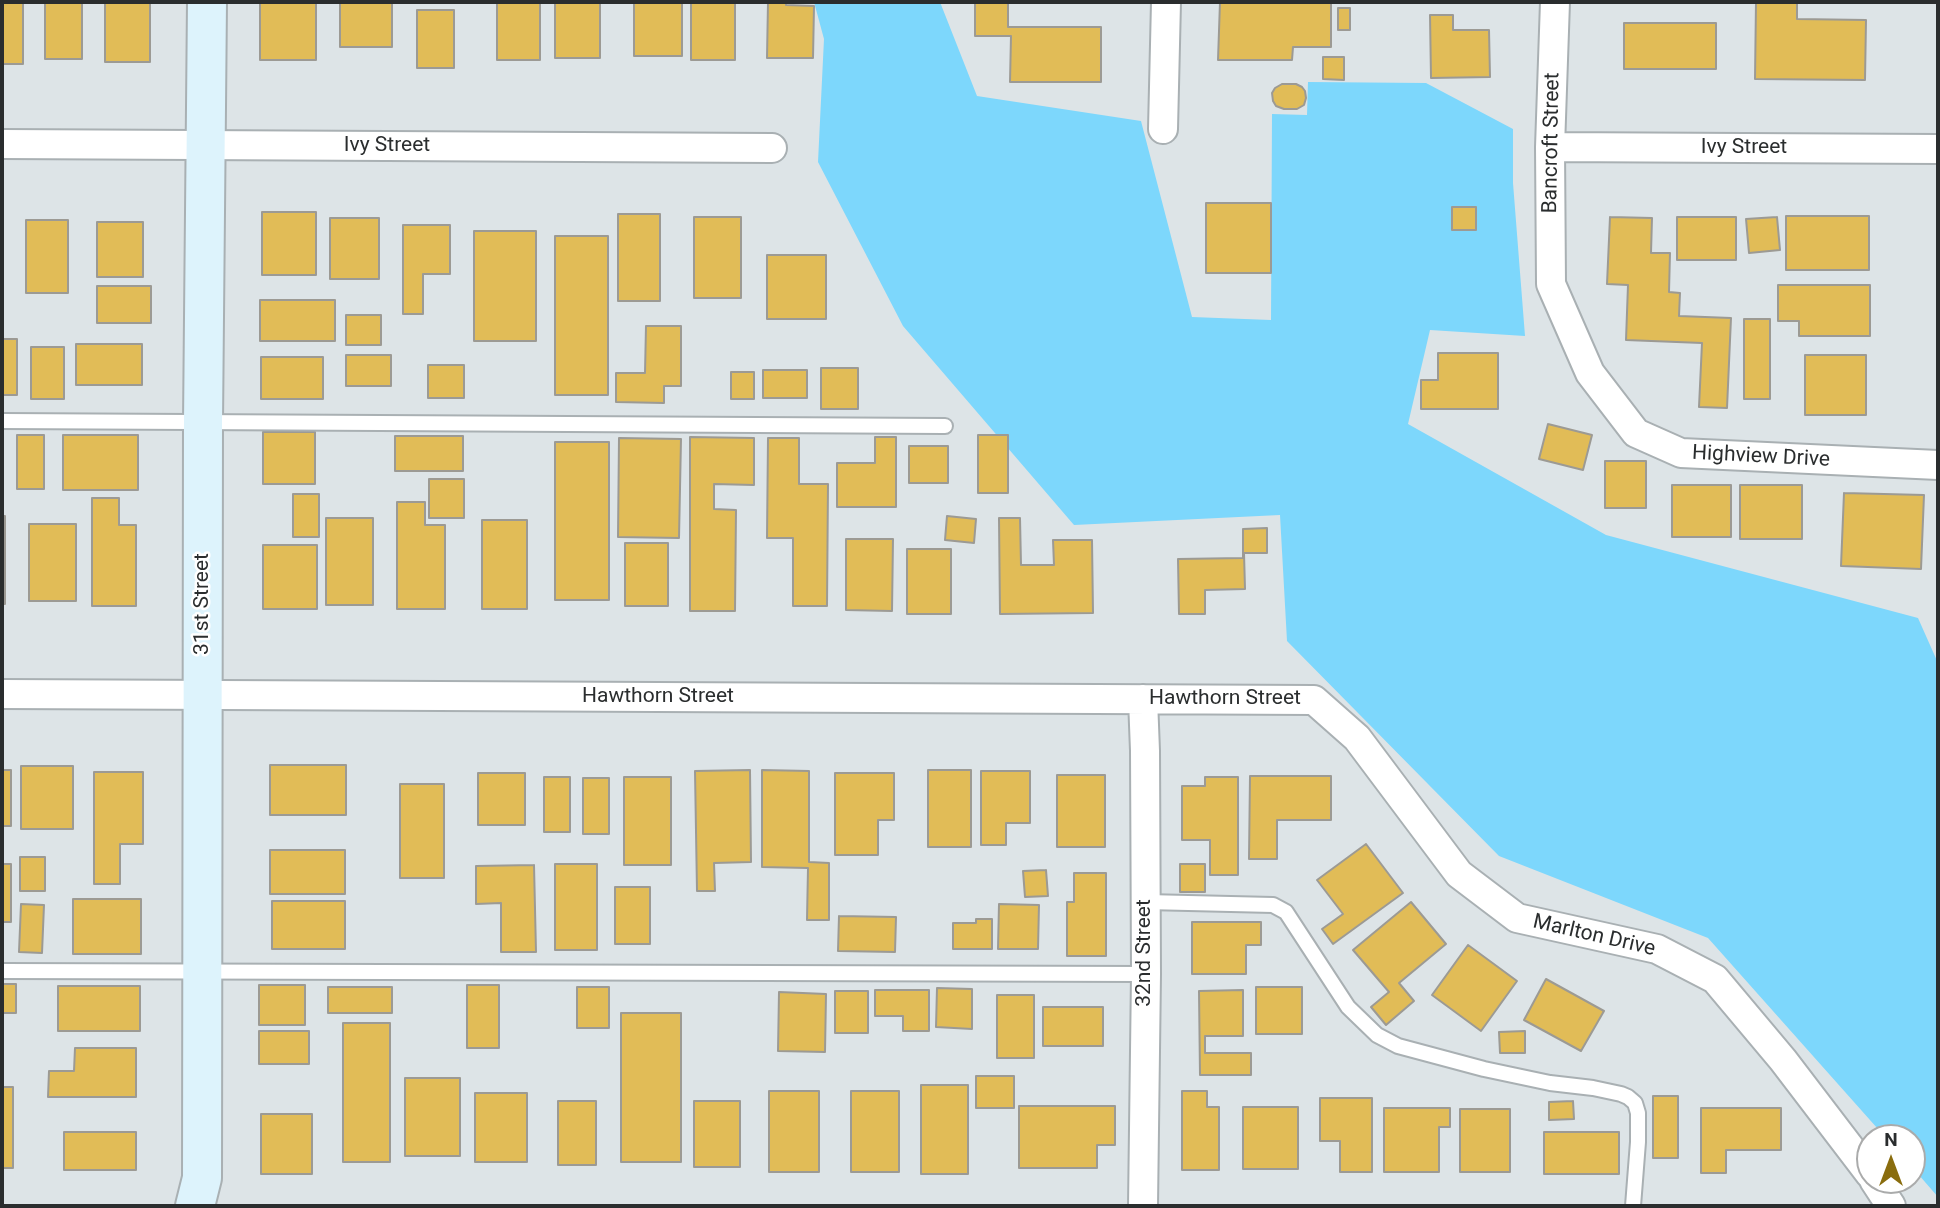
<!DOCTYPE html>
<html>
<head>
<meta charset="utf-8">
<style>
	body { margin:0 }
	#map { position:relative; width:1940px; height:1208px; overflow:hidden; background:#dde4e7; font-family:Roboto,sans-serif }
	canvas { display:block }
	.frame { position:absolute; inset:0; border:4px solid #2a2d2e; pointer-events:none }
	.north { position:absolute; left:1856px; top:1124px; width:70px; height:70px; box-sizing:border-box; background:#fff; border:2px solid #aaabab; border-radius:50%; rotate:0deg; font-size:19px; font-weight:700; line-height:28px; text-align:center; color:#2a2d2e }
	.north::after { content:''; display:block; margin:auto; width:24px; height:32px; background:#8a6d0e; clip-path:polygon(50% 0,100% 100%,50% 72%,0 100%) }
</style>
</head>
<body>
<div id="map">
<canvas width="1940" height="1208"></canvas>
<div class="frame"></div>
<div class="north">N</div>
</div>
<script>
const ctx = document.querySelector('canvas').getContext('2d');
ctx.lineJoin = 'round';
function fill(path, color) { ctx.fillStyle = color; ctx.fill(path, 'evenodd'); }
const shape = rows => new Path2D(rows.map(r => 'M' + r).join(''));
function trace(path, color, width, dash) { ctx.strokeStyle = color; ctx.lineWidth = width; ctx.lineCap = dash ? 'butt' : 'round'; ctx.setLineDash(dash || []); ctx.stroke(path); }
function write(font, color, halo, rows, align = 'center') {
  ctx.font = font + ' Roboto,sans-serif'; ctx.lineWidth = 5; ctx.setLineDash([]); ctx.textBaseline = 'middle'; ctx.strokeStyle = halo; ctx.fillStyle = color; for (const [text, x, y, turn = 0] of rows) {
    ctx.save(); ctx.translate(x, y); ctx.rotate((+turn || 0) * Math.PI / 180); ctx.textAlign = isNaN(turn) ? turn : align; if (halo) ctx.strokeText(text, 0, 0); ctx.fillText(text, 0, 0); ctx.restore();
  }
}
fill(shape([
	[814,2,940,2,977,96,1141,121,1192,317,1271,320,1272,114,1307,115,1308,82,1426,83,1513,129,1513,183,1525,336,1430,330,1408,424,1606,535,1918,618,1938,663,1938,1197,1912,1167,1912,1138,1886,1138,1708,938,1499,856,1287,641,1280,515,1074,525,903,326,818,162,824,39]
]), '#7dd7fc');
const building = shape([
	[2,2,23,2,23,64,2,64,2,2],
	[45,2,82,2,82,59,45,59,45,2],
	[105,2,150,2,150,62,105,62,105,2],
	[260,2,316,2,316,60,260,60,260,2],
	[340,2,392,2,392,47,340,47,340,2],
	[497,2,540,2,540,60,497,60,497,2],
	[555,2,600,2,600,58,555,58,555,2],
	[634,2,682,2,682,56,634,56,634,2],
	[691,2,735,2,735,60,691,60,691,2],
	[768,2,786,2,786,5,814,6,813,58,767,58,768,2],
	[975,2,1008,2,1008,27,1101,27,1101,82,1010,82,1011,36,975,36,975,2],
	[1220,2,1331,3,1331,47,1293,47,1292,60,1218,60,1220,2],
	[1756,2,1797,2,1797,19,1866,20,1865,80,1755,79,1756,2],
	[1338,8,1350,8,1350,30,1338,30,1338,8],
	[417,10,454,10,454,68,417,68,417,10],
	[1430,15,1453,15,1453,30,1489,30,1490,77,1431,78,1430,15],
	[1624,23,1716,23,1716,69,1624,69,1624,23],
	[1323,57,1344,57,1344,80,1323,79,1323,57],
	[1282,84,1296,84,1302,87,1305,91,1306,98,1304,105,1297,109,1284,109,1276,106,1273,101,1272,93,1275,88,1282,84],
	[1206,203,1271,203,1271,273,1206,273,1206,203],
	[1452,207,1476,207,1476,230,1452,230,1452,207],
	[262,212,316,212,316,275,262,275,262,212],
	[618,214,660,214,660,301,618,301,618,214],
	[1786,216,1869,216,1869,270,1786,270,1786,216],
	[694,217,741,217,741,298,694,298,694,217],
	[1610,217,1652,218,1651,253,1670,253,1669,292,1680,293,1679,316,1731,318,1727,408,1699,407,1702,343,1626,340,1628,285,1607,284,1610,217],
	[1677,217,1736,217,1736,260,1677,260,1677,217],
	[1777,217,1780,250,1749,253,1746,219,1777,217],
	[330,218,379,218,379,279,330,279,330,218],
	[26,220,68,220,68,293,26,293,26,220],
	[97,222,143,222,143,277,97,277,97,222],
	[403,225,450,225,450,274,423,274,423,314,403,314,403,225],
	[474,231,536,231,536,341,474,341,474,231],
	[555,236,608,236,608,395,555,395,555,236],
	[767,255,826,255,826,319,767,319,767,255],
	[1778,285,1870,285,1870,336,1799,336,1799,321,1778,321,1778,285],
	[97,286,151,286,151,323,97,323,97,286],
	[260,300,335,300,335,341,260,341,260,300],
	[346,315,381,315,381,345,346,345,346,315],
	[1744,319,1770,319,1770,399,1744,399,1744,319],
	[646,326,681,326,681,386,664,386,664,403,616,402,616,373,645,373,646,326],
	[2,339,17,339,17,395,2,395,2,339],
	[76,344,142,344,142,385,76,385,76,344],
	[31,347,64,347,64,399,31,399,31,347],
	[1438,353,1498,353,1498,409,1421,409,1421,380,1438,380,1438,353],
	[346,355,391,355,391,386,346,386,346,355],
	[1805,355,1866,355,1866,415,1805,415,1805,355],
	[261,357,323,357,323,399,261,399,261,357],
	[428,365,464,365,464,398,428,398,428,365],
	[821,368,858,368,858,409,821,409,821,368],
	[763,370,807,370,807,398,763,398,763,370],
	[731,372,754,372,754,399,731,399,731,372],
	[1548,424,1592,435,1583,470,1539,459,1548,424],
	[263,432,315,432,315,484,263,484,263,432],
	[17,435,44,435,44,489,17,489,17,435],
	[63,435,138,435,138,490,63,490,63,435],
	[978,435,1008,435,1008,493,978,493,978,435],
	[395,436,463,436,463,471,395,471,395,436],
	[690,437,754,438,754,485,714,484,714,509,736,510,735,611,690,611,690,437],
	[875,437,896,437,896,507,837,507,837,463,875,463,875,437],
	[619,438,681,439,679,538,618,537,619,438],
	[768,438,799,438,799,484,828,484,827,606,793,606,793,538,767,538,768,438],
	[555,442,609,442,609,600,555,600,555,442],
	[909,446,948,446,948,483,909,483,909,446],
	[1605,461,1646,461,1646,508,1605,508,1605,461],
	[429,479,464,479,464,518,429,518,429,479],
	[1672,485,1731,485,1731,537,1672,537,1672,485],
	[1740,485,1802,485,1802,539,1740,539,1740,485],
	[1844,493,1924,495,1921,569,1841,566,1844,493],
	[293,494,319,494,319,537,293,537,293,494],
	[92,498,119,498,119,525,136,525,136,606,92,606,92,498],
	[397,502,425,502,425,525,445,525,445,609,397,609,397,502],
	[2,516,5,516,5,604,2,604,2,516],
	[947,516,976,519,974,543,945,540,947,516],
	[326,518,373,518,373,605,326,605,326,518],
	[999,518,1020,518,1021,565,1054,565,1053,540,1092,540,1093,613,1000,614,999,518],
	[482,520,527,520,527,609,482,609,482,520],
	[29,524,76,524,76,601,29,601,29,524],
	[1267,528,1267,553,1244,553,1245,589,1205,590,1205,614,1179,614,1178,559,1243,558,1243,529,1267,528],
	[846,539,893,539,892,611,846,610,846,539],
	[625,543,668,543,668,606,625,606,625,543],
	[263,545,317,545,317,609,263,609,263,545],
	[907,549,951,549,951,614,907,614,907,549],
	[270,765,346,765,346,815,270,815,270,765],
	[21,766,73,766,73,829,21,829,21,766],
	[2,770,11,770,11,826,2,826,2,770],
	[750,770,751,862,714,863,715,891,697,891,695,771,750,770],
	[762,770,809,771,809,862,829,863,829,920,807,920,808,868,762,867,762,770],
	[928,770,971,770,971,847,928,847,928,770],
	[981,771,1030,771,1030,823,1006,823,1006,845,981,845,981,771],
	[94,772,143,772,143,844,120,844,120,884,94,884,94,772],
	[478,773,525,773,525,825,478,825,478,773],
	[835,773,894,773,894,820,878,820,878,855,835,855,835,773],
	[1057,775,1105,775,1105,847,1057,847,1057,775],
	[1250,776,1331,776,1331,820,1277,820,1277,859,1249,859,1250,776],
	[544,777,570,777,570,832,544,832,544,777],
	[624,777,671,777,671,865,624,865,624,777],
	[1205,777,1238,777,1238,875,1210,875,1210,840,1182,840,1182,786,1205,786,1205,777],
	[583,778,609,778,609,834,583,834,583,778],
	[400,784,444,784,444,878,400,878,400,784],
	[1366,844,1403,893,1333,944,1322,929,1343,914,1317,880,1366,844],
	[270,850,345,850,345,894,270,894,270,850],
	[20,857,45,857,45,891,20,891,20,857],
	[2,864,11,864,11,922,2,922,2,864],
	[555,864,597,864,597,950,555,950,555,864],
	[1180,864,1205,864,1205,892,1180,892,1180,864],
	[534,865,536,952,501,952,501,903,476,904,476,866,534,865],
	[1046,870,1048,896,1025,897,1023,871,1046,870],
	[1074,873,1106,873,1106,956,1067,956,1067,902,1074,902,1074,873],
	[615,887,650,887,650,944,615,944,615,887],
	[73,899,141,899,141,954,73,954,73,899],
	[272,901,345,901,345,949,272,949,272,901],
	[1411,902,1446,944,1399,983,1414,1001,1386,1025,1371,1007,1389,992,1353,950,1411,902],
	[21,904,44,905,42,953,19,952,21,904],
	[999,904,1039,905,1038,949,998,949,999,904],
	[839,916,896,917,895,952,838,951,839,916],
	[976,919,992,919,992,949,953,949,953,923,976,923,976,919],
	[1192,922,1261,922,1261,945,1246,945,1246,974,1192,974,1192,922],
	[1468,945,1517,981,1481,1031,1432,995,1468,945],
	[1546,979,1604,1011,1581,1051,1524,1020,1546,979],
	[2,984,16,984,16,1013,2,1013,2,984],
	[259,985,305,985,305,1025,259,1025,259,985],
	[467,985,499,985,499,1048,467,1048,467,985],
	[58,986,140,986,140,1031,58,1031,58,986],
	[328,987,392,987,392,1013,328,1013,328,987],
	[577,987,609,987,609,1028,577,1028,577,987],
	[1256,987,1302,987,1302,1034,1256,1034,1256,987],
	[937,988,972,989,972,1029,936,1027,937,988],
	[875,990,929,990,929,1031,903,1031,903,1016,875,1016,875,990],
	[1243,990,1243,1036,1205,1036,1205,1053,1251,1053,1251,1075,1200,1075,1199,991,1243,990],
	[835,991,868,991,868,1033,835,1033,835,991],
	[779,992,826,994,825,1052,778,1051,779,992],
	[997,995,1034,995,1034,1058,997,1058,997,995],
	[1043,1007,1103,1007,1103,1046,1043,1046,1043,1007],
	[621,1013,681,1013,681,1162,621,1162,621,1013],
	[343,1023,390,1023,390,1162,343,1162,343,1023],
	[259,1031,309,1031,309,1064,259,1064,259,1031],
	[1525,1031,1525,1053,1500,1053,1499,1032,1525,1031],
	[75,1048,136,1048,136,1097,48,1097,49,1071,74,1071,75,1048],
	[976,1076,1014,1076,1014,1108,976,1108,976,1076],
	[405,1078,460,1078,460,1156,405,1156,405,1078],
	[921,1085,968,1085,968,1174,921,1174,921,1085],
	[2,1087,13,1087,13,1168,2,1168,2,1087],
	[769,1091,819,1091,819,1172,769,1172,769,1091],
	[851,1091,899,1091,899,1172,851,1172,851,1091],
	[1182,1091,1207,1091,1207,1107,1219,1107,1219,1170,1182,1170,1182,1091],
	[475,1093,527,1093,527,1162,475,1162,475,1093],
	[1653,1096,1678,1096,1678,1158,1653,1158,1653,1096],
	[1320,1098,1372,1098,1372,1172,1340,1172,1340,1141,1320,1141,1320,1098],
	[558,1101,596,1101,596,1165,558,1165,558,1101],
	[694,1101,740,1101,740,1167,694,1167,694,1101],
	[1573,1101,1574,1119,1549,1120,1549,1102,1573,1101],
	[1019,1106,1115,1106,1115,1145,1097,1145,1097,1168,1019,1168,1019,1106],
	[1243,1107,1298,1107,1298,1169,1243,1169,1243,1107],
	[1384,1108,1450,1108,1450,1127,1439,1127,1439,1172,1384,1172,1384,1108],
	[1701,1108,1781,1108,1781,1150,1726,1150,1726,1173,1701,1173,1701,1108],
	[1460,1109,1510,1109,1510,1172,1460,1172,1460,1109],
	[261,1114,312,1114,312,1174,261,1174,261,1114],
	[64,1132,136,1132,136,1170,64,1170,64,1132],
	[1544,1132,1619,1132,1619,1174,1544,1174,1544,1132]
]);
fill(building, '#e1bc57');
trace(building, '#9c9a94', 2);
const lane = shape([
	[2,421,945,426],
	[1146,902,1273,905,1286,912,1348,1007,1377,1035,1398,1046,1484,1069,1550,1083,1593,1088,1621,1094,1628,1097,1635,1103,1638,1113,1638,1142,1633,1206],
	[2,971,1146,974]
]);
const street = shape([
	[1555,2,1550,147,1551,284,1590,373,1636,433,1681,453,1938,465],
	[1163,129,1166,2],
	[2,144,772,148],
	[1550,147,1938,149],
	[2,694,1314,700,1357,738,1459,874,1517,918,1657,949,1715,979,1783,1060,1870,1174],
	[1874,1180,1891,1206],
	[1143,1206,1146,974,1145,751,1143,699]
]);
const secondary = shape([
	[195,1206,202,1178,203,422,207,2]
]);
trace(lane, '#a9b0b3', 18);
trace(street, '#a9b0b3', 32);
trace(secondary, '#a9b0b3', 42);
trace(lane, '#fff', 14);
trace(street, '#fff', 28);
trace(secondary, '#ddf3fc', 38);
write('21px', '#2a2d2e', '#fff', [
	["Bancroft Street",1552,143,-89],
	["Ivy Street",387,146],
	["Ivy Street",1744,148],
	["Highview Drive",1761,457,3],
	["31st Street",203,604,-90],
	["Hawthorn Street",658,697],
	["Hawthorn Street",1225,699],
	["Marlton Drive",1594,936,13],
	["32nd Street",1145,953,-90]
]);
</script>
</body>
</html>
